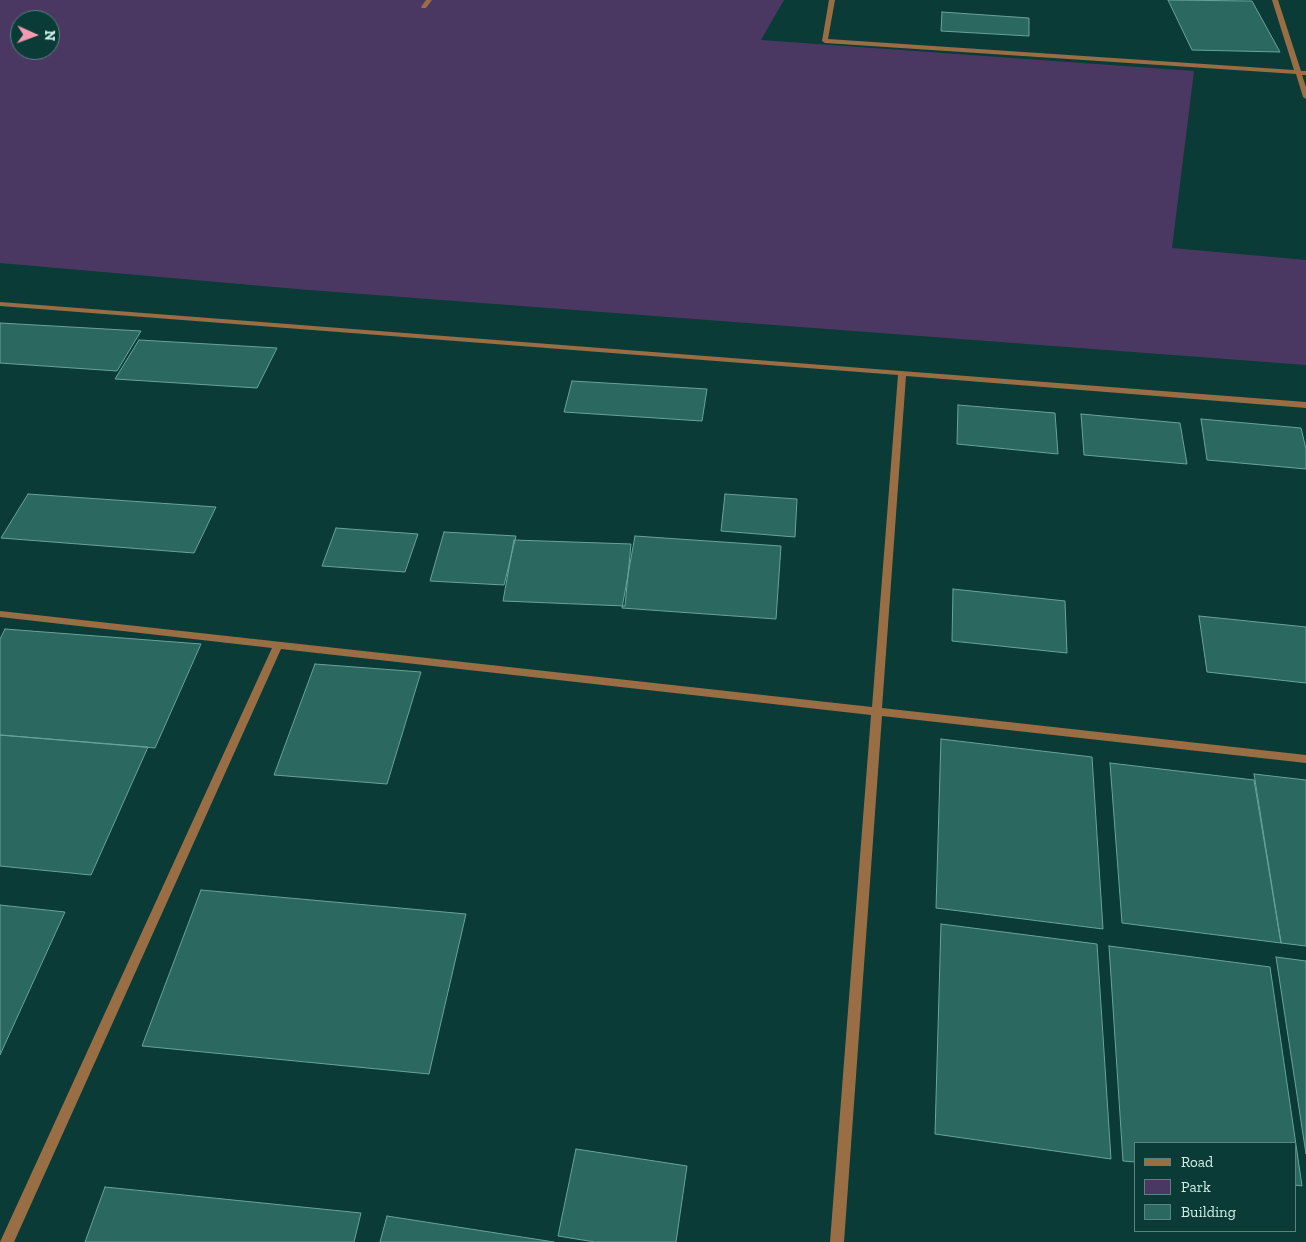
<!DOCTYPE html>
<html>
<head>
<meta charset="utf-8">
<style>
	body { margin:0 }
	#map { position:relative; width:1306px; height:1242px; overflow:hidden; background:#0a3b36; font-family:"Zilla Slab",serif }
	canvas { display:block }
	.legend { position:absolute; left:1134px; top:1142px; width:162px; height:90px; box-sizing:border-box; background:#0a3b36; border:1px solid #5a837e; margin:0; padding:6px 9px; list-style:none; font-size:15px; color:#d2f0eb }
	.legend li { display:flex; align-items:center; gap:10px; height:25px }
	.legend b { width:25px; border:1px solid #5a837e }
	.north { position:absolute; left:10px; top:10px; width:50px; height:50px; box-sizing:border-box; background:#0a3b36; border:1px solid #5a837e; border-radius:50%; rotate:92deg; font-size:14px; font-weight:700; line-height:20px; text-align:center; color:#d2f0eb }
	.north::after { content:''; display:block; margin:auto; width:18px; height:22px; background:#f29aaf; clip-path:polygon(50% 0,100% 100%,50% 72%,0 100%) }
</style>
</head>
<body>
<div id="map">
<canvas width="1306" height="1242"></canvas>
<ul class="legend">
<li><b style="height:6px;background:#996e45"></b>Road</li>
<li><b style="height:14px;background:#4b3862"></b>Park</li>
<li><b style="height:14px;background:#2b6860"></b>Building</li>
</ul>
<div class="north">N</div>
</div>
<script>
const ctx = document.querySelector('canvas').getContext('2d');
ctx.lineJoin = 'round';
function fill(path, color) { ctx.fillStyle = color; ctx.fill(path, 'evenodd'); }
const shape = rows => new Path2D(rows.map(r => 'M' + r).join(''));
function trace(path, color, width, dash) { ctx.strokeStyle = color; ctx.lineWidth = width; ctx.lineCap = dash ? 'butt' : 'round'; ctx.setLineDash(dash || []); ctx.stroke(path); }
fill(shape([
	[0,0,784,0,761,40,1194,71,1172,248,1306,260,1306,365,309,290,0,263],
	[20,20,50,20,50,50,20,50]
]), '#4b3862');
const building = shape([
	[1168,0,1252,1,1280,52,1192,50,1168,0],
	[942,12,1029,18,1029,36,941,31,942,12],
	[0,323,141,331,117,371,0,363,0,323],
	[139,340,277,348,257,388,115,379,139,340],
	[572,381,707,389,702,421,564,412,572,381],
	[958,405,1055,413,1058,454,957,444,958,405],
	[1081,414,1180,423,1187,464,1084,455,1081,414],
	[1201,419,1301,428,1306,449,1306,469,1207,460,1201,419],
	[28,494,216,507,194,553,1,538,28,494],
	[725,494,797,499,795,537,721,531,725,494],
	[336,528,418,534,405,572,322,566,336,528],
	[444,532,516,536,504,585,430,581,444,532],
	[635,536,781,546,776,619,622,608,635,536],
	[514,540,631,544,625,606,503,601,514,540],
	[953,589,1065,601,1067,653,952,641,953,589],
	[1199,616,1306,627,1306,683,1207,672,1199,616],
	[5,629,201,644,155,748,0,735,0,639,5,629],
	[315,664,421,672,387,784,274,775,315,664],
	[0,735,148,747,91,875,0,866,0,735],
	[941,739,1092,757,1103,929,936,908,941,739],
	[1110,763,1254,780,1281,943,1122,923,1110,763],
	[1254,774,1306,780,1306,946,1281,943,1254,774],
	[201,890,466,914,429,1074,142,1046,201,890],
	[0,905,65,912,0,1055,0,905],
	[941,924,1097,944,1111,1159,935,1134,941,924],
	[1109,946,1270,967,1302,1186,1295,1185,1295,1143,1135,1143,1135,1162,1123,1161,1109,946],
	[1276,957,1306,961,1306,1154,1276,957],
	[576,1149,687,1166,676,1242,595,1242,558,1236,576,1149],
	[105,1187,361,1213,354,1242,85,1242,105,1187],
	[387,1216,554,1242,380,1242,387,1216]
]);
fill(building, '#2b6860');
trace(building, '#68a49b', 1);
fill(shape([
	[426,0,432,0,426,8,422,8,421,7,426,0],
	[829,0,835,0,828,39,1294,70,1272,0,1278,0,1301,71,1306,71,1306,75,1302,75,1306,87,1306,99,1303,97,1296,74,825,43,822,41,829,0],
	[0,302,1306,402,1306,408,906,376,882,708,1306,755,1306,763,882,716,844,1242,830,1242,871,715,281,649,14,1242,0,1242,272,648,0,617,0,611,872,707,898,375,0,306,0,302]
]), '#996e45');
</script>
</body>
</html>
